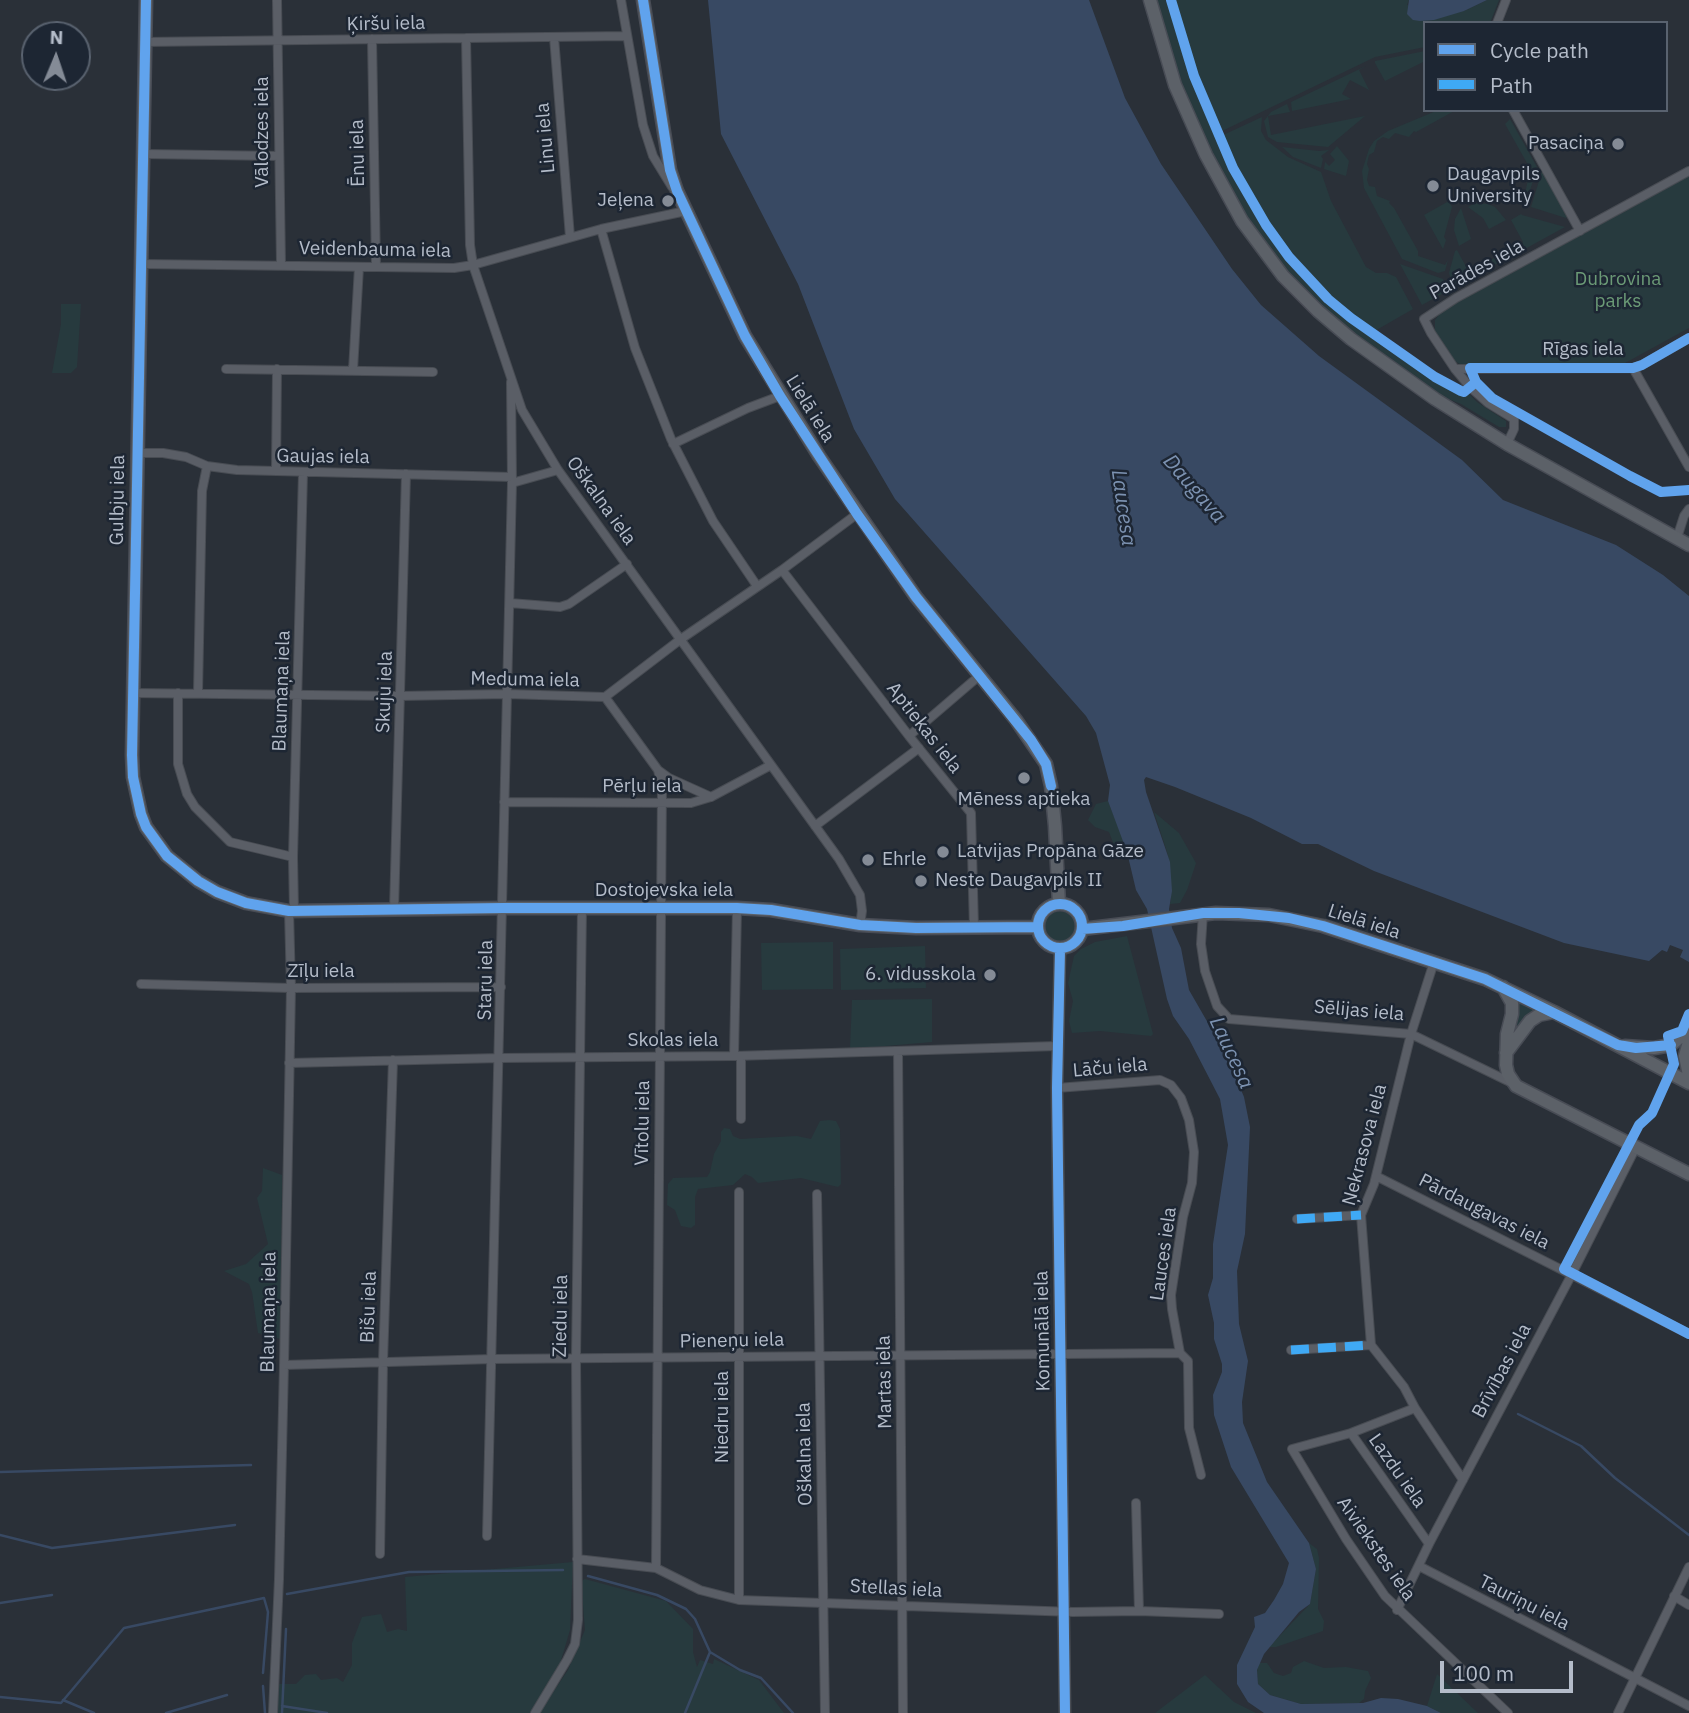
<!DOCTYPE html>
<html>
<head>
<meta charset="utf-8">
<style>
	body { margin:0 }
	#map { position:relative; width:1689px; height:1713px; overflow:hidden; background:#2a3038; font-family:"IBM Plex Sans",sans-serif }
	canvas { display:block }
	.legend { position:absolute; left:1423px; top:21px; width:245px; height:91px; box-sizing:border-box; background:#1d2633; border:2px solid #59626f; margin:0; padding:9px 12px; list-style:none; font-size:21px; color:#b4bcc9 }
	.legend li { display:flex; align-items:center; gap:14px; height:35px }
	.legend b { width:35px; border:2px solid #59626f }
	.north { position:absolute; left:21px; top:21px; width:70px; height:70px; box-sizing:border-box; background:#1d2633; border:2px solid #59626f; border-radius:50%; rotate:2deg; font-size:19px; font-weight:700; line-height:28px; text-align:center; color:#b4bcc9 }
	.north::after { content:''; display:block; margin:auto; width:24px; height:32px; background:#848b96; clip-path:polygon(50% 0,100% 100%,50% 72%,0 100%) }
	.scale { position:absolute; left:1440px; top:1661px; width:133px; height:32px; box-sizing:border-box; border:4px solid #b4bcc9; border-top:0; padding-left:9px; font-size:21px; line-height:24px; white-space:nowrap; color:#b4bcc9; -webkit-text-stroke:5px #1d2633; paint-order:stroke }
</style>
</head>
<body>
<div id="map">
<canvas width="1689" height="1713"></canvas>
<ul class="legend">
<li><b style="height:9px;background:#60a3ed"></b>Cycle path</li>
<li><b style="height:9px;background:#3fa9f5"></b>Path</li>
</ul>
<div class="north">N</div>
<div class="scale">100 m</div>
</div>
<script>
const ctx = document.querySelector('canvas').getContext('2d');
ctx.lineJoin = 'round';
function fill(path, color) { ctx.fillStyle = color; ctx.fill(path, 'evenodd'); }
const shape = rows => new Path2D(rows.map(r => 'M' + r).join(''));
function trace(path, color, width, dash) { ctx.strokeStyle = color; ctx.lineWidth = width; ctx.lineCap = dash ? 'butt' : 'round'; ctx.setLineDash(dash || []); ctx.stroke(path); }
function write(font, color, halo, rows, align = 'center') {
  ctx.font = font + ' "IBM Plex Sans",sans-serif'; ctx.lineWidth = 5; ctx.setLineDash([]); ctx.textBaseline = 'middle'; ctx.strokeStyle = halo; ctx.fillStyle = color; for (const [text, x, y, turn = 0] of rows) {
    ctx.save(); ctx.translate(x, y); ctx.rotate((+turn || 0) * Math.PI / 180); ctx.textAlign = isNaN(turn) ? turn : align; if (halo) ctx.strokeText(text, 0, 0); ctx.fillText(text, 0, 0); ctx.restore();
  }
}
fill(shape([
	[1155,0,1167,0,1184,56,1216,137,1235,178,1261,222,1291,263,1319,294,1361,329,1431,377,1461,393,1467,392,1477,402,1506,421,1506,427,1499,427,1461,404,1441,396,1366,345,1296,283,1251,226,1205,142,1184,94],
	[1175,0,1409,0,1407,5,1464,11,1487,0,1499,0,1490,23,1425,23,1425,47,1375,57,1220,132,1196,72],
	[1425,51,1425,61,1385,81,1375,63,1375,61],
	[1366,66,1359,70,1369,90,1350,80,1342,94,1351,99,1292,111,1291,102],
	[1287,104,1290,112,1268,116,1271,135,1365,116,1328,147,1277,142,1268,137,1264,121,1271,112],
	[1456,110,1416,132,1414,131,1409,137,1395,133,1389,139,1383,137,1377,141,1374,152,1369,155,1367,164,1369,169,1367,180,1369,186,1375,187,1377,196,1390,201,1389,203,1394,208,1418,251,1418,256,1445,265,1448,260,1445,271,1438,273,1402,259,1364,188,1362,171,1369,149,1374,141,1388,131,1436,111],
	[1262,117,1261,131,1266,140,1288,157,1321,172,1331,201,1366,267,1376,273,1387,273,1396,277,1413,309,1373,332,1330,297,1304,272,1280,241,1242,179,1221,136],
	[1510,119,1537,167,1526,204,1524,205,1512,202,1525,194,1529,174,1532,172,1505,124],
	[1337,146,1349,161,1346,176,1324,169,1325,162,1329,166,1335,160,1330,154],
	[1282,147,1319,151,1329,150,1321,156,1323,159,1321,168,1293,157],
	[1542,171,1567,217,1566,218,1531,207],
	[1689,176,1689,328,1625,363,1460,364,1455,361,1435,332,1435,320,1442,311],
	[1449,201,1452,207,1444,237,1446,240,1443,249,1424,215],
	[1475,203,1488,204,1495,207,1506,220,1489,229,1483,218,1468,207],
	[1461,208,1471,239,1459,246,1454,230,1455,219],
	[1521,214,1522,215,1565,227,1523,250,1520,246,1523,242,1511,220],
	[1512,248,1517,253,1453,287,1449,273,1455,251,1457,250,1469,272],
	[1400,264,1443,279,1449,290,1422,305],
	[61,304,81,304,77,367,71,373,52,373,61,324],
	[1108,801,1124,841,1127,852,1117,853,1109,832,1095,827,1088,820,1096,804],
	[1154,812,1179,833,1196,863,1187,890,1180,903,1170,904,1171,899,1168,855],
	'1044 927a16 16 0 1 1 32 0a16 16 0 1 1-32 0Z',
	[1127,936,1153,1034,1151,1036,1100,1031,1072,1033,1069,1021,1073,1001,1068,983,1074,956,1081,949,1095,942],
	[833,942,833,989,762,990,761,943],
	[925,946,926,988,841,990,840,949],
	[932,999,932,1042,850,1049,852,1000],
	[1518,1001,1535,1009,1512,1037,1517,1018],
	[829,1120,836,1121,840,1129,841,1184,838,1187,801,1178,758,1183,752,1177,745,1174,733,1185,698,1189,695,1197,695,1225,691,1228,681,1226,675,1210,667,1205,668,1184,673,1178,707,1177,710,1172,714,1154,721,1141,721,1132,724,1128,730,1129,733,1136,740,1139,797,1136,811,1139,820,1121],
	[263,1168,282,1175,281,1339,258,1333,252,1292,249,1284,224,1271,246,1264,268,1244,257,1198,262,1191],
	[1309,1543,1317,1549,1319,1558,1318,1609,1324,1621,1323,1631,1276,1647,1269,1647,1310,1604,1316,1569],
	[573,1562,570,1630,559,1667,530,1713,277,1713,278,1684,296,1684,305,1675,316,1674,321,1680,337,1678,343,1682,352,1665,352,1643,362,1617,381,1614,387,1632,398,1629,407,1631,405,1577],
	[585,1579,666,1601,693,1629,693,1652,697,1667,700,1660,713,1664,714,1659,759,1680,784,1713,539,1713,568,1670,585,1630,581,1581],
	[1304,1661,1324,1668,1346,1667,1368,1671,1371,1678,1365,1691,1364,1699,1359,1703,1301,1704,1270,1695,1258,1684,1257,1671,1259,1663,1267,1663,1274,1673,1283,1676,1291,1673,1293,1667],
	[1437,1674,1478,1713,1441,1713,1427,1706],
	[1205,1675,1234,1702,1256,1713,1155,1713]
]), '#273a3e');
fill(shape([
	[708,0,1089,0,1125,98,1161,164,1232,269,1261,305,1319,356,1462,460,1503,500,1616,545,1663,575,1689,596,1689,962,1680,957,1683,950,1670,945,1667,952,1662,950,1649,961,1564,943,1374,871,1318,844,1302,844,1251,818,1175,787,1146,777,1144,780,1146,792,1170,862,1172,891,1169,909,1172,928,1181,948,1189,990,1227,1056,1244,1097,1250,1127,1245,1234,1237,1271,1239,1324,1248,1361,1242,1402,1243,1423,1267,1482,1309,1543,1316,1569,1310,1604,1299,1612,1264,1654,1257,1670,1258,1684,1270,1695,1301,1704,1363,1703,1381,1698,1398,1699,1427,1706,1441,1713,1264,1713,1248,1702,1237,1684,1237,1665,1255,1627,1254,1617,1265,1613,1274,1600,1283,1584,1289,1563,1231,1467,1214,1415,1213,1395,1222,1372,1222,1364,1214,1339,1214,1323,1208,1295,1213,1278,1213,1244,1228,1145,1220,1099,1189,1039,1173,1016,1167,999,1147,909,1136,890,1127,852,1108,801,1110,785,1096,733,1086,716,895,499,854,429,798,284,721,134],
	[1409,0,1487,0,1464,11,1434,20,1420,21,1413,20,1407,14]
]), '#384963');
trace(shape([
	[1518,1414,1581,1446,1615,1478,1689,1535],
	[0,1472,251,1465],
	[0,1535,52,1548,235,1525],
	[588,1576,657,1595,686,1609,695,1619,710,1652,740,1670,761,1678,793,1713],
	[287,1594,409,1572,563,1570],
	[0,1603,52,1595],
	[263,1686,265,1713],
	[0,1697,61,1703,124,1628,264,1598,268,1612,263,1673],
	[63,1700,94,1713],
	[282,1706,327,1713],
	[166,1713,227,1695],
	[282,1713,286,1629],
	[685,1713,710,1652]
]), '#384963', 2.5);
const minor = shape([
	[277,0,281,264],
	[621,0,643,125,653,156,672,187],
	[1497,23,1506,0],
	[554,37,570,237],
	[466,38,470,245,473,265,522,410,558,470,839,859,860,895,862,911,860,925],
	[372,39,376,266],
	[144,42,627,36],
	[1513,110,1580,231],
	[144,154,279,156],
	[601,229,635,348,671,439,713,521,757,586],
	[141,264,454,268,473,265,601,229,686,211],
	[1633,368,1689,467],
	[226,369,433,372],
	[1455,369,1633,368,1642,365,1689,338],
	[353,370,359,267],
	[673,444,748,408,780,396],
	[1507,444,1514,429,1514,419,1488,403,1470,387,1455,369,1431,333,1424,319,1456,298,1689,171],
	[136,453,163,453,186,457,207,466,237,470,512,477],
	[276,471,277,369],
	[512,483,558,470],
	[1677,538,1684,516,1689,509],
	[782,570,909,736,971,813,974,928],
	[510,603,560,607,569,604,627,564],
	[132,693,400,696,507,694,605,697,681,639,782,570,857,514],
	[178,693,178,764,187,794,195,807,230,842,293,857],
	[198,693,202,491,207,466],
	[605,697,658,770,662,786,656,1568],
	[909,736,979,676],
	[658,770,669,778,711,797],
	[504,802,691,803,711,797,771,765],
	[815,826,919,748],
	[294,910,293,857,303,473],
	[394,910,406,474],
	[1203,913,1201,944,1205,971,1217,1006,1229,1019,1411,1034,1514,1084],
	[1434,962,1411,1034,1374,1184,1361,1215,1371,1345,1404,1387,1415,1408,1463,1480],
	[141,984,291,988,501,987],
	[898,1051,903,1713],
	[734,1056,737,908],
	[289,1063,500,1058,734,1056,1057,1046],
	[1057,1088,1160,1080,1171,1085,1181,1098,1189,1120,1194,1152,1192,1183,1183,1217,1171,1295,1172,1309,1180,1353,1188,1361,1189,1428,1201,1475],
	[741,1119,741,1056],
	[1376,1176,1689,1334],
	[739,1192,739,1600],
	[817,1194,825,1713],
	[1297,1219,1361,1215],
	[1291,1350,1371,1345],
	[284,1365,493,1359,1180,1353],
	[1415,1408,1351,1433,1292,1449,1346,1539,1385,1596,1508,1713],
	[1351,1433,1429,1544],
	[1136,1503,1139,1611],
	[487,1536,512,483,511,382],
	[380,1554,383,1362,393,1060],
	[577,1559,656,1568,700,1590,739,1600,1073,1612,1139,1611,1219,1614],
	[1419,1566,1689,1706],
	[1674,1596,1689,1605],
	[1397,1610,1429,1544,1572,1274,1636,1147],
	[273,1713,279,1579,284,1365,291,988,289,911],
	[535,1713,567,1660,575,1644,578,1620,576,1358,582,908],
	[1618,1713,1689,1567]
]);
const tertiary = shape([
	[1060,949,1057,1088,1065,1713]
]);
const primary = shape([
	[146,0,132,755,133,777,141,814,146,827,167,856,198,881,217,892,246,903,289,911,503,908,737,908,771,910,860,925,916,928,1037,927],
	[643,0,670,170,677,191,745,336,819,456,916,597,1016,720,1046,764,1051,786,1055,826,1059,904],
	[1150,0,1175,85,1206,155,1242,221,1283,276,1318,311,1351,339,1435,399,1507,444,1689,545],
	'1038 926a22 22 0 1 1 44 0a22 22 0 1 1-44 0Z',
	[1082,929,1216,913,1269,915,1323,926,1485,979,1554,1012,1689,1083],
	[1503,987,1512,1003,1512,1014,1507,1034,1506,1065,1508,1074,1516,1086,1689,1174],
	[1689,1042,1685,1056,1689,1075],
	[1625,1046,1654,1048,1671,1045,1689,1029],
	[1506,1053,1530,1021,1539,1015,1554,1012]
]);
trace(minor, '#484c53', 10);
trace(tertiary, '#484c53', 13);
trace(primary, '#484c55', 15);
trace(minor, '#5a5e66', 8);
trace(tertiary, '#5a5e66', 10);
trace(primary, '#5c6168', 12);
trace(shape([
	[1297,1219,1361,1215],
	[1291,1350,1371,1345]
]), '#3fa9f5', 9, [18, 9]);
trace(shape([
	[146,0,132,755,133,777,141,814,146,827,167,856,198,881,217,892,246,903,289,911,503,908,737,908,771,910,860,925,916,928,1037,927],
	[643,0,670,170,677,191,745,336,780,396,857,514,916,597,1031,740,1046,764,1051,786],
	[1171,0,1194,76,1233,168,1266,225,1289,257,1328,299,1351,318,1435,377,1461,391,1464,392,1476,382],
	[1689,338,1642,365,1633,368,1470,368,1476,382,1492,398,1630,476,1661,492,1689,490],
	'1038 926a22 22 0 1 1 44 0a22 22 0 1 1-44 0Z',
	[1082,929,1123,926,1203,913,1239,913,1289,918,1323,926,1485,979,1618,1045,1636,1048,1671,1045],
	[1060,949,1057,1088,1065,1713],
	[1689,1014,1682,1031,1668,1036,1674,1064,1652,1113,1639,1125,1564,1269,1689,1334]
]), '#60a3ed', 10);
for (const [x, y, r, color] of [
	[1618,144,7,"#848b96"],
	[1433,186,7,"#848b96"],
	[668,201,7,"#848b96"],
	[1024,778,7,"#848b96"],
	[943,852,7,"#848b96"],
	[868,860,7,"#848b96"],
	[921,881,7,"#848b96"],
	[990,975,7,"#848b96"]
]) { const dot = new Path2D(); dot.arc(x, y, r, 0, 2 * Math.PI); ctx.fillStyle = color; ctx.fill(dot); trace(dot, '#1d2633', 2.5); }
write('19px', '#b4bcc9', '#1d2633', [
	["Ķiršu iela",386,24,-1],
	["Vālodzes iela",263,132,-90],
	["Linu iela",546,138,-95],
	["Ēnu iela",358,153,-91],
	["Veidenbauma iela",375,250,1],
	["Parādes iela",1477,270,-29],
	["Rīgas iela",1583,350],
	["Lielā iela",810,409,58],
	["Gaujas iela",323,457,1],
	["Gulbju iela",118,500,-89],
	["Oškalna iela",601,501,54],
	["Meduma iela",525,680,1],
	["Blaumaņa iela",282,691,-88],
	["Skuju iela",385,692,-88],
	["Aptiekas iela",924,728,52],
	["Pērļu iela",642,787],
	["Dostojevska iela",664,891],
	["Lielā iela",1364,922,18],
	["Zīļu iela",321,972],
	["Staru iela",486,980,-89],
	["Sēlijas iela",1359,1011,5],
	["Skolas iela",673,1041],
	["Lāču iela",1110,1068,-5],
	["Vītolu iela",643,1123,-89],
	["Ņekrasova iela",1365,1145,-75],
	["Pārdaugavas iela",1484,1212,27],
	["Lauces iela",1164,1254,-82],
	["Bišu iela",369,1307,-88],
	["Blaumaņa iela",269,1312,-89],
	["Ziedu iela",561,1316,-89],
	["Komunālā iela",1043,1331,-91],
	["Pieneņu iela",732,1341,-1],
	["Brīvības iela",1502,1371,-62],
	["Martas iela",885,1382,-91],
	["Niedru iela",723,1417,-90],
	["Oškalna iela",805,1454,-91],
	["Lazdu iela",1397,1471,55],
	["Aiviekstes iela",1376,1549,55],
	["Stellas iela",896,1589,3],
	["Tauriņu iela",1524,1603,27]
]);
write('19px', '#b4bcc9', '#1d2633', [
	["Pasaciņa",1604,144,"right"],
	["Daugavpils",1447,175],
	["University",1447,197],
	["Jeļena",654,201,"right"],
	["Mēness aptieka",1024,800,"center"],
	["Latvijas Propāna Gāze",957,852],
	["Ehrle",882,860],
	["Neste Daugavpils II",935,881],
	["6. vidusskola",976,975,"right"]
], 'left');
write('19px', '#6b9a76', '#1d2633', [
	["Dubrovina",1618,280],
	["parks",1618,302]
]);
write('italic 21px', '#7c92b1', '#1d2633', [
	["Daugava",1194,489,49],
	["Laucesa",1123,508,82],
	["Laucesa",1231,1053,65]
]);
</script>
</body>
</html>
